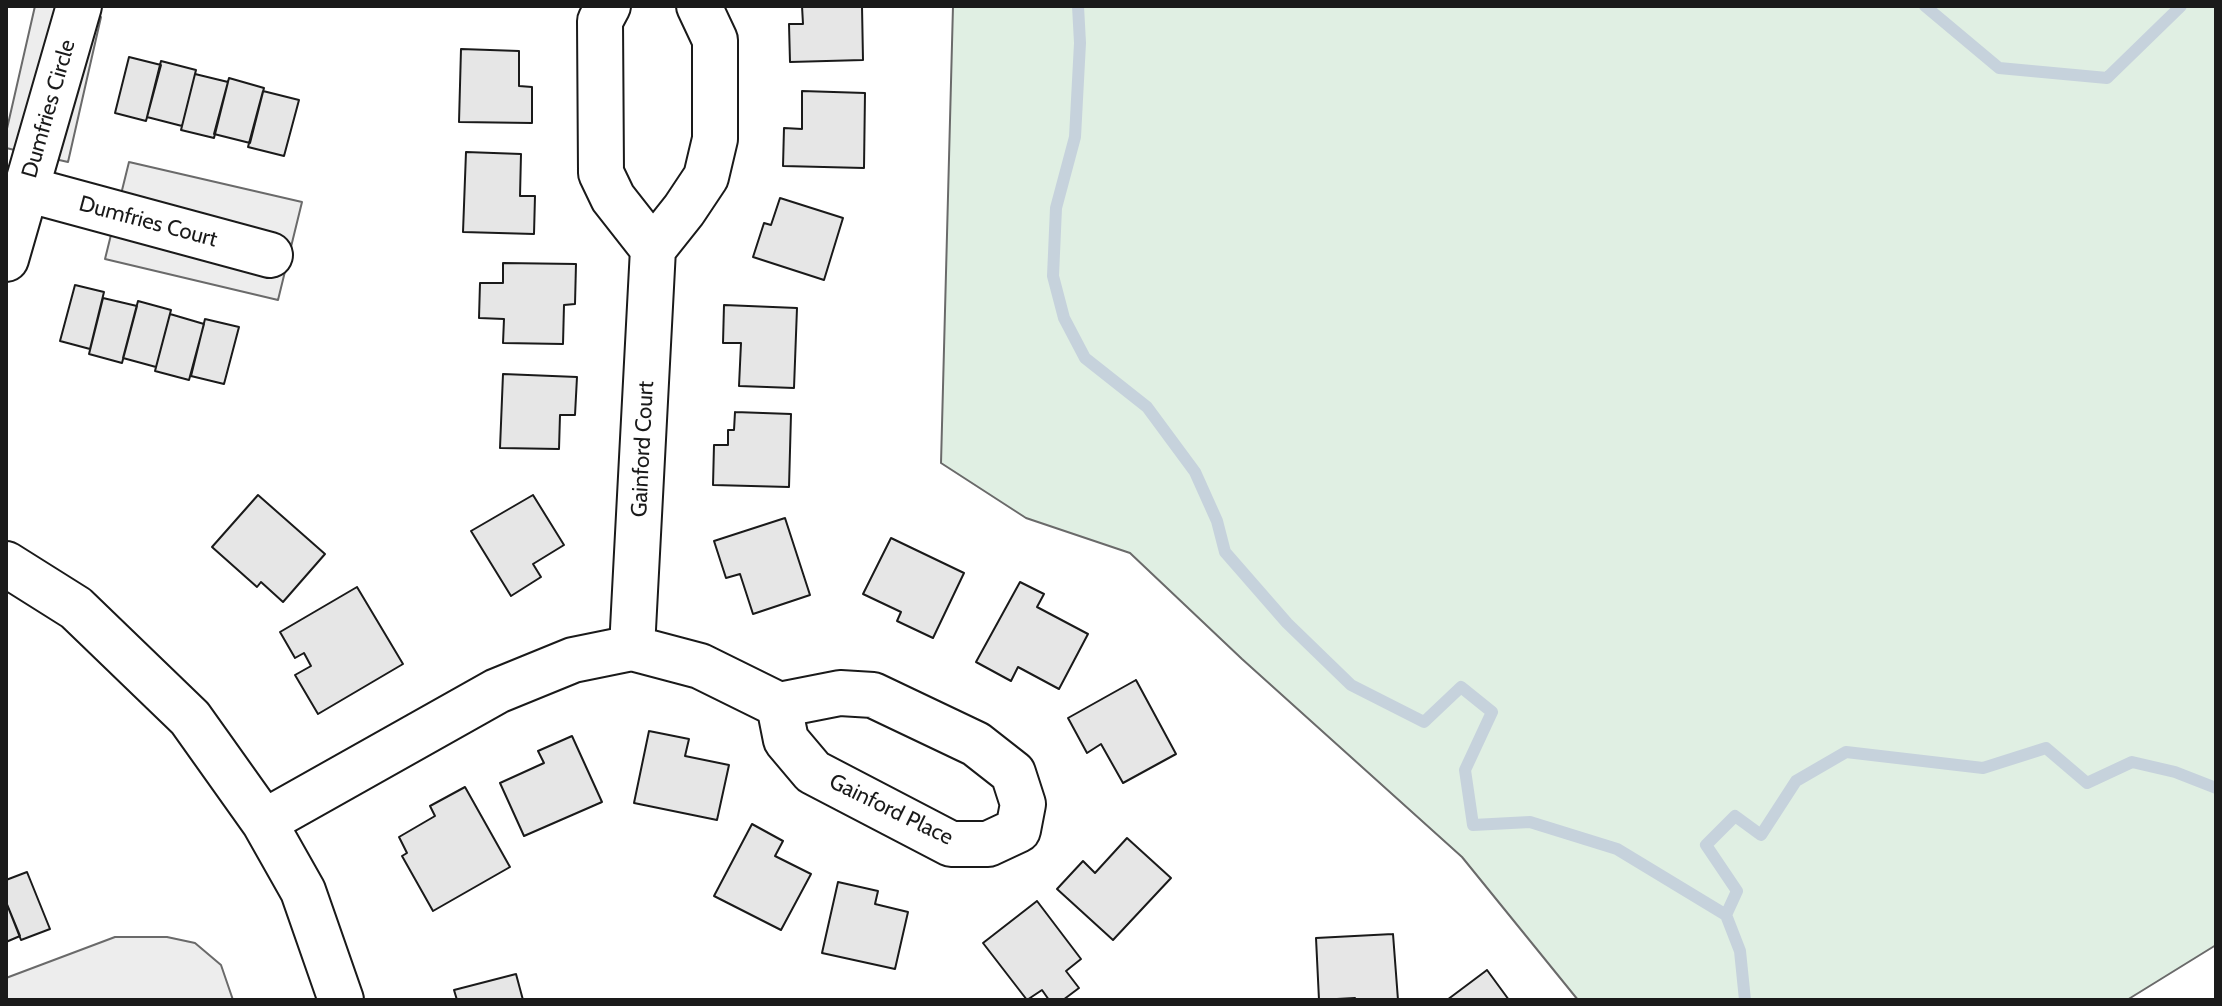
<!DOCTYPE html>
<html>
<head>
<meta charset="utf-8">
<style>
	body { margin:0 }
	#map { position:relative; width:2222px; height:1006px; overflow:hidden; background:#fff; font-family:Cabin,sans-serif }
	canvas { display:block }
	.frame { position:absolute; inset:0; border:8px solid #1a1a1a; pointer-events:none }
</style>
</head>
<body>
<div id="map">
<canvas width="2222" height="1006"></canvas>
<div class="frame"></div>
</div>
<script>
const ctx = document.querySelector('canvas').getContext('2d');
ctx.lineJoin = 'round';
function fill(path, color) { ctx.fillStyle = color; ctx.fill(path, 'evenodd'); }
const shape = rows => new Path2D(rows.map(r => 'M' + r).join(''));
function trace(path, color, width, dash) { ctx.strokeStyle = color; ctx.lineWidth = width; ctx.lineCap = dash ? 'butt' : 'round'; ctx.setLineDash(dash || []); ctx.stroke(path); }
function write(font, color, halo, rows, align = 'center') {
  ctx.font = font + ' Cabin,sans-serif'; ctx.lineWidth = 6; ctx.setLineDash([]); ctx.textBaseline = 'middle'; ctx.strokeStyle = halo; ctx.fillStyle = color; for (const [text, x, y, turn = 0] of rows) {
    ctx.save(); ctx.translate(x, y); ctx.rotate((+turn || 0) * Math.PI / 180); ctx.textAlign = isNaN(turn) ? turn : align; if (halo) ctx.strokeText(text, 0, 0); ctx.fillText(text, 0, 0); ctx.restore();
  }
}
const green = shape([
	[953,6,2216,6,2216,945,2127,1000,1578,1000,1462,857,1242,659,1130,553,1026,518,941,463,953,6]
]);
fill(green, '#e0efe3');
trace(green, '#6a6a6a', 2);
const parking = shape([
	[35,6,53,6,101,17,68,162,6,148,6,133,35,6],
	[129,162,302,202,278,300,105,259,129,162],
	[115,937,167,937,195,943,221,965,233,1000,6,1000,6,978,115,937]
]);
fill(parking, '#ededed');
trace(parking, '#6a6a6a', 2);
trace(shape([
	[1078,6,1080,43,1075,137,1056,208,1053,276,1064,318,1085,358,1147,407,1195,472,1217,521,1225,552,1287,623,1351,685,1424,722,1461,687,1492,712,1465,770,1473,825,1530,822,1617,849,1726,915,1740,951,1745,1000],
	[1925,6,1999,68,2107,78,2181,6],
	[1726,915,1737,891,1706,845,1735,816,1761,835,1796,781,1846,752,1983,768,2046,748,2087,783,2132,762,2175,772,2216,788]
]), '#c6d2dc', 12);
const building = shape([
	[802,6,862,6,863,60,790,62,789,24,803,24,802,6],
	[461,49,519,51,519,86,532,87,532,123,459,122,461,49],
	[129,57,161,65,146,121,115,113,129,57],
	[161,61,196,70,182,126,147,117,161,61],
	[195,74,228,82,214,138,181,130,195,74],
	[229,78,264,88,250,143,214,134,229,78],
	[263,91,299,100,284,156,248,147,263,91],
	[802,91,865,93,864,168,783,166,784,128,802,129,802,91],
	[466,152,521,154,520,196,535,196,534,234,463,232,466,152],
	[780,198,843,218,824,280,753,257,764,223,771,225,780,198],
	[503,263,576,264,575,304,564,305,563,344,503,343,504,319,479,318,480,283,503,283,503,263],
	[75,285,104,292,90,349,60,341,75,285],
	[103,298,137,306,122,363,89,354,103,298],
	[138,301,171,310,156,367,123,358,138,301],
	[724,305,797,308,794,388,739,386,741,343,723,343,724,305],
	[170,314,204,324,189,380,155,371,170,314],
	[205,319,239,327,224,384,191,376,205,319],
	[503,374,577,377,575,415,560,415,559,449,500,448,503,374],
	[735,412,791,414,789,487,713,485,714,445,728,445,728,430,734,430,735,412],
	[258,495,325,554,283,602,261,582,257,587,212,547,258,495],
	[533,495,564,545,533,564,541,577,511,596,471,531,533,495],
	[785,518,810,595,753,614,740,574,726,578,714,541,785,518],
	[891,538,964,573,933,638,897,621,901,612,863,594,891,538],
	[1020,582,1044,594,1037,607,1088,634,1059,689,1018,667,1011,681,976,662,1020,582],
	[357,587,403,664,318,714,295,675,311,666,304,653,295,658,280,632,357,587],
	[1136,680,1176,754,1123,783,1101,744,1087,753,1068,718,1136,680],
	[649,731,689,739,685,756,729,765,717,820,634,803,649,731],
	[572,736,602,802,524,836,500,783,544,763,538,751,572,736],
	[465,787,510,867,433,911,402,856,407,853,399,837,435,816,430,806,465,787],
	[752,824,783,841,775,856,811,874,781,930,714,896,752,824],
	[1127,838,1171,878,1113,940,1057,889,1083,861,1095,873,1127,838],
	[27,872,50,929,21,940,6,902,6,880,27,872],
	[838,882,878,891,875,904,908,912,895,969,822,953,838,882],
	[1037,901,1081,959,1066,971,1079,988,1063,1000,1049,1000,1042,990,1027,1000,983,943,1037,901],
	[6,902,20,936,6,942,6,902],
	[1393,934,1398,1000,1355,1000,1355,998,1319,1000,1316,938,1393,934],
	[1487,970,1509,1000,1447,1000,1487,970],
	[516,974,523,1000,457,1000,454,990,516,974]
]);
fill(building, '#e6e6e6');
trace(building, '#1a1a1a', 2);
const minor = shape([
	[608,6,600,21,601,173,613,198,653,249],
	[26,189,270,255],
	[6,259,79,6],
	[6,564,76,608,190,718,264,822,303,891,341,1000],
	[632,648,653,249,684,210,706,177,715,139,715,40,699,6],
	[264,822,497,691,573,660,632,648,700,666,779,705,786,740,813,772,951,844,988,844,1018,830,1023,804,1013,773,976,744,873,695,840,693,779,705]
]);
trace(minor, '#1a1a1a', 48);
trace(minor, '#fff', 44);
write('22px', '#1a1a1a', '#fff', [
	["Dumfries Circle",49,109,-74],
	["Dumfries Court",148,222,15],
	["Gainford Court",643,449,-87],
	["Gainford Place",891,810,26]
]);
</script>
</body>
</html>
